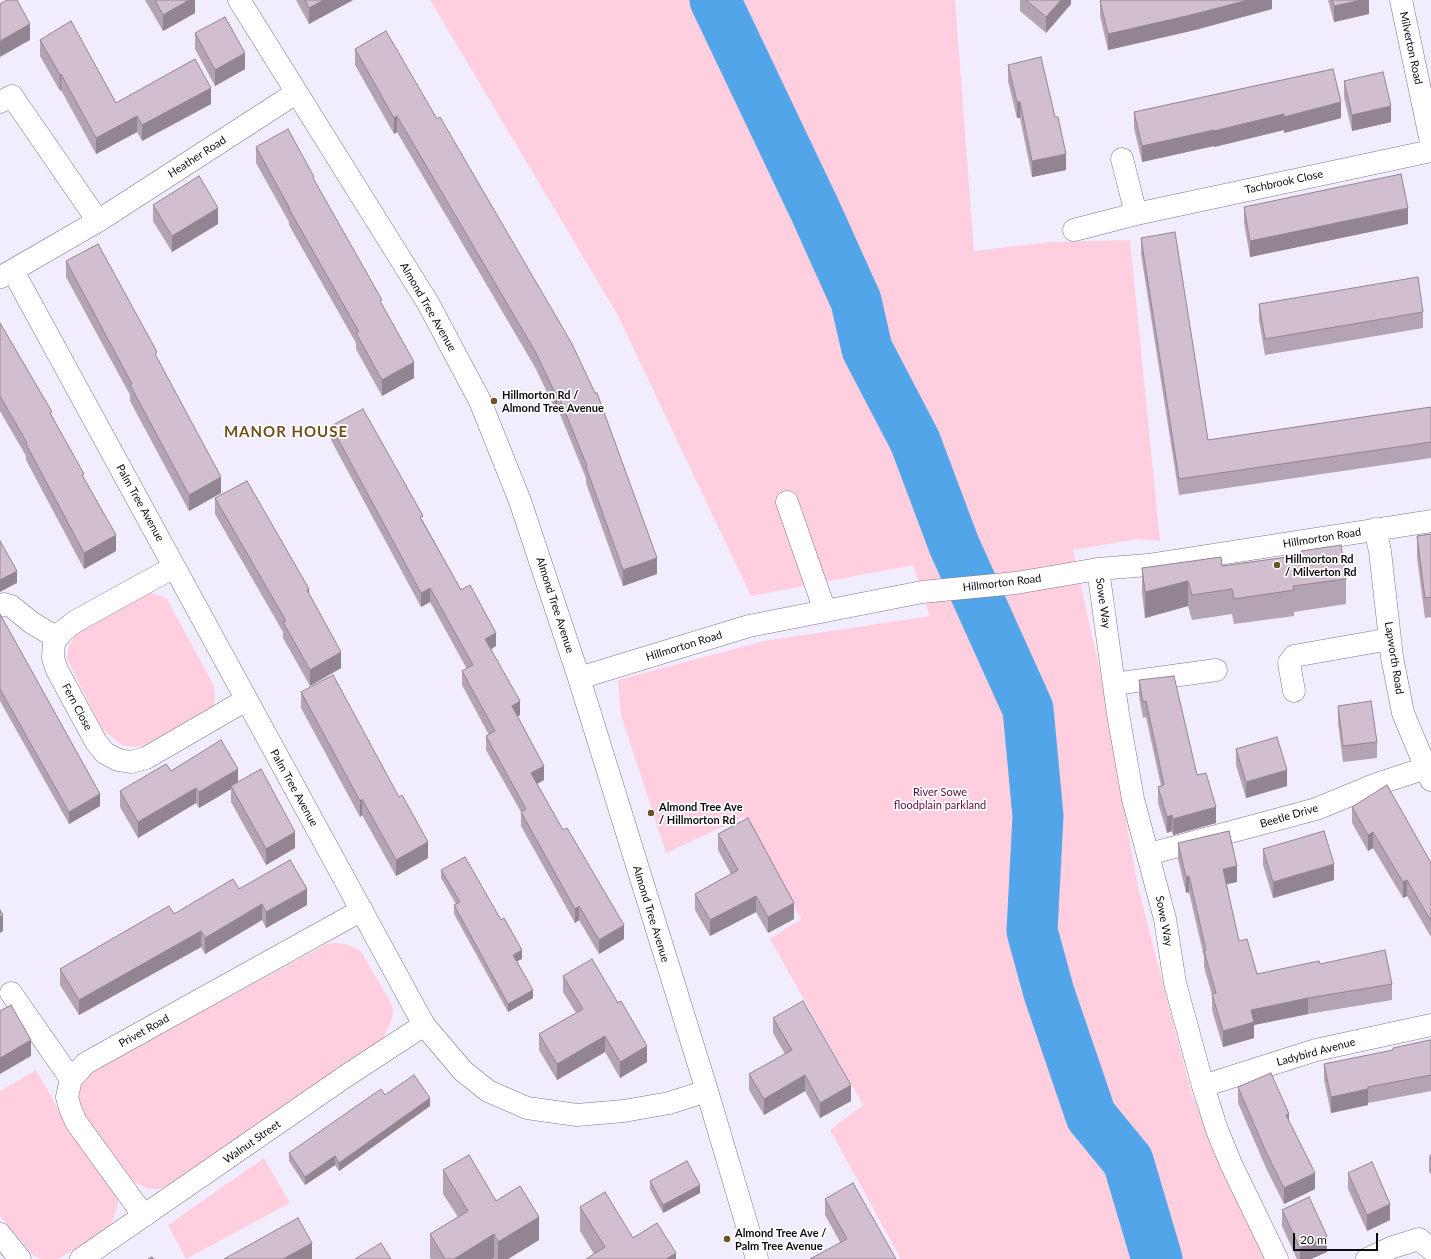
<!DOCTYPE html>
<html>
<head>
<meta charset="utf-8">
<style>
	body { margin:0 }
	#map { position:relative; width:1431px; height:1259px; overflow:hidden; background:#f2ecff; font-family:Lato,sans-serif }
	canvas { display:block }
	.scale { position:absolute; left:1293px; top:1233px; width:85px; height:18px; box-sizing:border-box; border:2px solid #0e0b13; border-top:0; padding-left:5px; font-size:12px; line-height:14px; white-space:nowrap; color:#0e0b13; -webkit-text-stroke:3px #fff; paint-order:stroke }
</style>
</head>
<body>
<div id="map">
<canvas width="1431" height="1259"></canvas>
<div class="scale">20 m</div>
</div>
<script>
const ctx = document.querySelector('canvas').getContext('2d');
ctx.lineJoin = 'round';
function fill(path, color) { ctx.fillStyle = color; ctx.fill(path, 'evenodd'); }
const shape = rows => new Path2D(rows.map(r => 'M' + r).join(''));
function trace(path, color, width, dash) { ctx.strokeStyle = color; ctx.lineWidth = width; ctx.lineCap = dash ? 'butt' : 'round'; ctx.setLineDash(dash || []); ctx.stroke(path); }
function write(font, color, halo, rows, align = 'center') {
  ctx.font = font + ' Lato,sans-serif'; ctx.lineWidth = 3.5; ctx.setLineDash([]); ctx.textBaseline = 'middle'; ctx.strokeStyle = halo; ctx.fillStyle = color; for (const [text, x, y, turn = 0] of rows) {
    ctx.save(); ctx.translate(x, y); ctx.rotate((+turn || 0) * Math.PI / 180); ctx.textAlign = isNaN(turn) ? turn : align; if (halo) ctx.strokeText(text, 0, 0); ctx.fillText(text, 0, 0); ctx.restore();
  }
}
fill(shape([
	[430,0,955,0,974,251,1050,242,1130,240,1160,541,1137,539,1073,550,1101,676,1137,883,1191,1092,1225,1177,1265,1259,901,1259,830,1130,863,1105,770,939,801,919,744,817,666,853,621,715,618,680,764,641,930,616,913,565,751,596,617,314],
	[152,593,164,597,168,601,214,686,215,695,214,705,207,713,146,745,134,747,122,745,102,729,67,659,68,648,76,633,144,595],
	[336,943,346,944,360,950,391,1003,393,1010,392,1019,383,1039,170,1186,159,1189,149,1189,132,1181,83,1113,78,1097,79,1086,94,1070,327,944],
	[36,1070,62,1116,115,1194,118,1204,112,1223,104,1231,58,1259,41,1259,33,1255,0,1216,0,1091],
	[264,1158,290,1203,186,1259,168,1225]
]), '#ffcfdf');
trace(shape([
	[715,0,815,210,856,301,867,349,915,441,954,545,1028,709,1038,816,1032,931,1049,993,1091,1116,1128,1161,1157,1259]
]), '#53a5ea', 51);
const minor = shape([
	[239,0,428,303,480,401,520,501,579,678,707,1091,757,1259],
	[1401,0,1431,142],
	[0,102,12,96,98,221],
	[1122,159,1136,214],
	[1074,230,1136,214,1431,151],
	[13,271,424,1025,463,1071,488,1091,527,1108,577,1115,624,1111,669,1103,707,1091],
	[1,277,98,221,296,93],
	[787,502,825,611],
	[1375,529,1380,551,1392,657,1403,713,1431,780],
	[174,567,76,621,63,631,54,642,53,658,57,670,96,742,105,753,118,760,131,762,146,758,246,700],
	[1098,569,1118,714,1133,799,1165,919,1175,983,1203,1086,1217,1130,1231,1164,1277,1259],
	[0,606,4,604,11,606,32,623,56,637],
	[579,678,749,626,922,592,1016,583,1098,569,1148,565,1431,521],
	[1114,684,1216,670],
	[1294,691,1289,663,1294,656,1390,639],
	[1149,854,1316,809,1377,784,1426,768],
	[11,993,71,1079],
	[1203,1086,1316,1050,1431,1025],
	[144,1216,76,1122,70,1108,67,1097,71,1079,86,1063,362,910],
	[0,1234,20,1259],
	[81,1259,346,1076,424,1025],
	[1367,1259,1393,1247,1419,1239,1431,1249]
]);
trace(minor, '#7d768a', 23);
trace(minor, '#fff', 22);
fill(shape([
	[145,0,195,0,195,13,163,31],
	[296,0,353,0,309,24],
	[1020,0,1071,0,1071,4,1046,33,1020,11],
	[1272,0,1272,9,1195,30,1108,50,1100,16,1100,1],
	[1328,0,1369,0,1369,14,1334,22],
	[386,31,657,574,623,586,586,483,586,478,557,407,555,409,536,369,397,132,394,134,355,65,355,49],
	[195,33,245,69,215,86,195,49],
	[40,40,116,103,211,104,142,141,137,132,96,154,61,90,60,91,40,56],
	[1008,65,1066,170,1032,177,1020,118,1017,118,1008,81],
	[1333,69,1341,118,1284,133,1284,130,1214,147,1214,146,1142,162,1134,128,1134,112],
	[1344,81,1391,122,1352,131,1344,97],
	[256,147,314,180,382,305,414,378,382,396,356,349,356,343,289,225,289,222,256,163],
	[153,205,218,224,172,252,153,221],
	[1244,207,1408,224,1250,257,1244,223],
	[1141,238,1208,440,1431,407,1431,458,1179,495,1141,254],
	[66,261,157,358,221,493,189,511,130,401,130,395,66,277],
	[1259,304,1423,312,1423,328,1265,355,1259,320],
	[0,323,52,416,84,478,116,551,84,569,26,460,26,456,0,411],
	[331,426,423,521,461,590,496,646,491,649,520,715,517,717,544,780,537,784,624,939,599,954,579,920,575,923,521,826,521,812,486,750,486,736,489,735,462,685,462,671,467,669,430,602,421,607,331,440],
	[215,498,309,595,341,668,310,686,283,638,283,632,215,514],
	[1431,534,1431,617,1425,618,1417,557,1417,536],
	[1301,551,1346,579,1346,604,1294,612,1294,616,1234,624,1232,614,1192,620,1188,606,1145,618,1142,593,1142,568,1222,566,1301,555],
	[0,614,100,806,69,824,0,701],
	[1139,680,1197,775,1216,823,1173,835,1172,831,1167,833,1158,803,1158,787,1161,786,1146,717,1143,718,1139,696],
	[301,692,428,858,396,876,362,815,360,817,301,708],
	[1338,706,1377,742,1377,758,1343,762,1338,722],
	[1236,749,1287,786,1246,798,1236,765],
	[171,771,238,782,295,848,266,865,231,802,231,789,199,808,196,803,138,838,120,807,120,791],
	[1352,807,1431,863,1431,937,1407,896,1403,898,1373,848,1368,851,1352,823],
	[718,834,794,919,768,933,756,912,710,936,695,910,695,894,731,874,718,850],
	[1178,843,1237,882,1226,884,1239,941,1257,974,1320,964,1392,984,1392,1000,1308,1014,1254,1025,1254,1038,1223,1047,1212,1010,1212,995,1204,967,1204,957,1189,892,1186,893,1178,859],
	[1263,849,1334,880,1273,898,1263,865],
	[441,870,522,959,517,961,533,998,508,1012,454,914,454,905,456,904,441,878],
	[239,889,307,905,266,928,262,920,205,954,201,947,79,1015,60,985,60,969,174,914],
	[563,976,618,1003,647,1062,620,1078,605,1052,557,1080,539,1050,539,1034,576,1013,563,992],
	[773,1018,851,1101,820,1118,805,1091,764,1115,749,1090,749,1074,785,1054,773,1033],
	[1431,1044,1431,1091,1368,1103,1368,1105,1331,1113,1324,1080,1324,1064,1393,1050,1393,1048],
	[1238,1087,1289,1121,1315,1189,1284,1204,1266,1168,1238,1103],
	[385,1095,430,1106,339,1171,335,1165,305,1185,289,1161,289,1153],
	[1431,1154,1431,1174,1429,1172,1429,1156],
	[443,1170,496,1201,539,1240,508,1259,494,1259,494,1258,492,1259,431,1259,430,1257,430,1234,458,1217,443,1194],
	[1348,1173,1390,1220,1367,1231,1348,1189],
	[650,1181,700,1193,663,1213,650,1189],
	[825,1199,896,1259,840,1242,825,1215],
	[580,1207,633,1238,676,1259,594,1254,580,1231],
	[1282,1210,1327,1252,1311,1259,1297,1259,1282,1226]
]), '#b4a3b2');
fill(shape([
	[189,0,195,0,195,13,163,31,163,15],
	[324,0,353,0,309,24,309,8],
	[1061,0,1071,0,1071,4,1046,33,1046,17],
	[1248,0,1272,0,1272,9,1195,30,1108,50,1108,34],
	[1362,0,1369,0,1369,14,1334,22,1334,6],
	[30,24,30,40,0,57,0,41],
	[245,53,245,69,215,86,215,70],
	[61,74,61,90,60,91,60,75],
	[211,88,211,104,142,141,142,125],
	[1017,102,1020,102,1020,118,1017,118],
	[1341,102,1341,118,1284,133,1284,117],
	[1391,106,1391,122,1352,131,1352,115],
	[1284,114,1284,130,1214,147,1214,131],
	[137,116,137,132,96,154,96,138],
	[397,116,397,132,394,134,394,118],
	[1214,130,1214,146,1142,162,1142,146],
	[1066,154,1066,170,1032,177,1032,161],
	[218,208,218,224,172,252,172,236],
	[1408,208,1408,224,1250,257,1250,241],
	[414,362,414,378,382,396,382,380],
	[557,392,557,407,555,409,555,393],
	[221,477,221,493,189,511,189,495],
	[116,535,116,551,84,569,84,553],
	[657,558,657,574,623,586,623,570],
	[17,571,17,583,0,592,0,580],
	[1188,581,1188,606,1145,618,1145,592],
	[430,588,430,602,421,607,421,593],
	[309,589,309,605,307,590],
	[496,633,496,646,485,653,485,639],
	[341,652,341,668,310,686,310,670],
	[520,701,520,715,512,720,512,706],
	[544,766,544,780,531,787,531,773],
	[238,769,238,785,231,786,231,789,199,808,199,792],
	[1287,770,1287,786,1246,798,1246,782],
	[196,788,196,803,138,838,138,822],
	[100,794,100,806,69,824,69,812],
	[362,799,362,815,360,817,360,801],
	[1216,807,1216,823,1173,835,1173,819],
	[1172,815,1172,831,1167,833,1167,817],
	[295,832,295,848,266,865,266,849],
	[1373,832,1373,848,1368,851,1368,835],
	[428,842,428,858,396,876,396,860],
	[1334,864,1334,880,1273,898,1273,882],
	[1237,866,1237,882,1223,885,1223,869],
	[1189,876,1189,892,1186,893,1186,877],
	[1407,880,1407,896,1403,898,1403,882],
	[307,889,307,905,266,928,266,912],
	[756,896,756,912,710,936,710,920],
	[794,903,794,919,768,933,768,917],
	[262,904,262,920,205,954,205,938],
	[579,906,579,920,575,923,575,909],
	[3,915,3,931,0,933,0,917],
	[624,925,624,939,599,954,599,940],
	[201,931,201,947,79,1015,79,1000],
	[522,950,522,959,513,963,513,955],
	[533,990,533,998,508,1012,508,1004],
	[1308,998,1308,1014,1254,1025,1254,1038,1223,1047,1223,1031,1251,1010],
	[605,1036,605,1052,557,1080,557,1064],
	[31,1040,31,1056,0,1074,0,1058],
	[647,1046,647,1062,620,1078,620,1062],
	[805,1075,805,1091,764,1115,764,1099],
	[851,1085,851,1101,820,1118,820,1103],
	[1368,1089,1368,1105,1331,1113,1331,1097],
	[430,1098,430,1106,339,1171,339,1163],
	[1289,1114,1289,1130,1286,1115],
	[335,1156,335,1165,305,1185,305,1177],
	[1315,1173,1315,1189,1284,1204,1284,1188],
	[700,1185,700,1193,663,1213,663,1205],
	[1390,1204,1390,1220,1367,1231,1367,1215],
	[539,1217,539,1240,508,1259,498,1259,498,1242],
	[494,1234,494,1258,492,1259,454,1259],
	[1327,1236,1327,1252,1311,1259,1300,1259,1300,1248],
	[312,1243,312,1259,283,1259],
	[676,1253,676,1259,666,1259]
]), '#928591');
const building = shape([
	[7,0,17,0,30,24,0,41,0,4,7,0],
	[155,0,189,0,163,15,155,0],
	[305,0,324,0,309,8,305,0],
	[1026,0,1061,0,1046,17,1026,0],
	[1102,0,1248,0,1195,14,1108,34,1100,1,1102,0],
	[1332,0,1362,0,1334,6,1332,0],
	[225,17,245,53,215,70,195,33,225,17],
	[71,21,116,103,195,59,211,88,142,125,137,116,96,138,61,74,60,75,40,40,71,21],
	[386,31,437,119,440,117,572,344,595,393,597,393,657,558,623,570,586,467,587,466,557,392,555,393,536,353,397,116,394,118,355,49,386,31],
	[1041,57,1055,117,1058,117,1066,154,1032,161,1020,102,1017,102,1008,65,1041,57],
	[1333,69,1341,102,1284,117,1284,114,1214,131,1214,130,1142,146,1134,112,1333,69],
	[1383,72,1391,106,1352,115,1344,81,1383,72],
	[288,129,314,177,313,178,382,300,380,301,414,362,382,380,356,333,359,332,289,209,290,209,256,147,288,129],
	[1401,174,1408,208,1250,241,1244,207,1401,174],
	[199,176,218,208,172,236,153,205,199,176],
	[1175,232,1208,440,1431,407,1431,442,1179,479,1141,238,1175,232],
	[98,244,157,352,155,354,221,477,189,495,130,385,132,384,66,261,98,244],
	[1418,277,1423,312,1265,339,1259,304,1418,277],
	[0,323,52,412,50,413,84,474,82,475,116,535,84,553,26,444,27,443,0,396,0,323],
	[363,409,423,516,420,517,461,590,470,585,496,633,485,639,520,701,512,706,544,766,531,773,563,830,567,828,624,925,599,940,579,906,575,909,521,812,526,809,486,736,495,731,462,671,473,665,430,588,421,593,331,426,363,409],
	[247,481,309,589,307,590,341,652,310,670,283,622,286,621,215,498,247,481],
	[1431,534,1431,597,1425,598,1417,536,1431,534],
	[0,541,17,571,0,580,0,541],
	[1341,545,1346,579,1293,586,1294,590,1234,599,1232,589,1192,595,1188,581,1145,592,1142,568,1221,557,1222,566,1302,555,1301,551,1341,545],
	[0,614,100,794,69,812,0,689,0,614],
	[333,675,399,797,402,795,428,842,396,860,362,799,360,801,301,692,333,675],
	[1174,676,1197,775,1206,773,1216,807,1173,819,1172,815,1167,817,1158,787,1164,785,1146,701,1143,702,1139,680,1174,676],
	[1371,701,1377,742,1343,746,1338,706,1371,701],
	[1277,737,1287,770,1246,782,1236,749,1277,737],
	[221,740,238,769,199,792,196,788,138,822,120,791,166,764,171,771,221,740],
	[261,769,295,832,266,849,231,786,261,769],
	[1387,785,1431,863,1431,921,1407,880,1403,882,1373,832,1368,835,1352,807,1387,785],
	[748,818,794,903,768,917,756,896,710,920,695,894,738,870,718,834,748,818],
	[1229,831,1237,866,1223,869,1239,941,1247,939,1257,974,1319,961,1320,964,1385,950,1392,984,1308,998,1251,1010,1254,1022,1223,1031,1212,994,1216,993,1204,951,1206,950,1189,876,1186,877,1178,843,1229,831],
	[1324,831,1334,864,1273,882,1263,849,1324,831],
	[465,857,501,920,504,918,522,950,513,955,533,990,508,1004,454,905,460,902,441,870,465,857],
	[290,860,307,889,266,912,262,904,205,938,201,931,79,1000,60,969,169,906,174,914,233,879,239,889,290,860],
	[0,910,3,915,0,917,0,910],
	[592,959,618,1003,621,1001,647,1046,620,1062,605,1036,557,1064,539,1034,583,1009,563,976,592,959],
	[803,1001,851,1085,820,1103,805,1075,764,1099,749,1074,792,1050,773,1018,803,1001],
	[11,1005,31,1040,0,1058,0,1011,11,1005],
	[1430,1040,1431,1044,1431,1075,1368,1087,1368,1089,1331,1097,1324,1064,1393,1050,1393,1048,1430,1040],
	[1271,1073,1289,1114,1286,1115,1315,1173,1284,1188,1266,1152,1238,1087,1271,1073],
	[414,1075,430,1098,339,1163,335,1156,305,1177,289,1153,381,1089,385,1095,414,1075],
	[469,1155,496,1201,520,1186,539,1217,498,1242,494,1234,454,1259,445,1259,430,1234,468,1211,443,1170,469,1155],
	[687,1161,700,1185,663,1205,650,1181,687,1161],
	[1372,1162,1390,1204,1367,1215,1348,1173,1372,1162],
	[853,1183,896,1259,810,1259,847,1239,825,1199,853,1183],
	[605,1192,633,1238,657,1223,676,1253,666,1259,586,1259,605,1247,580,1207,605,1192],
	[1309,1197,1327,1236,1300,1248,1282,1210,1309,1197],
	[298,1218,312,1243,283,1259,224,1259,298,1218],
	[381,1243,391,1259,355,1259,381,1243],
	[152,1257,154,1259,148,1259,152,1257]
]);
fill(building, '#d1becf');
trace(building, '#928591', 1);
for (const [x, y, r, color] of [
	[494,401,4,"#6e5325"],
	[1277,565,4,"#6e5325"],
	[651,813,4,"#6e5325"],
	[727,1239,4,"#6e5325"]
]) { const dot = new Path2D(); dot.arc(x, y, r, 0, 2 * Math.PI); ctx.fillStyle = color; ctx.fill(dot); trace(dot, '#fff', 1.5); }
write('11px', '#0e0b13', '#fff', [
	["Milverton Road",1411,48,78],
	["Heather Road",197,157,-33],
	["Tachbrook Close",1284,182,-12],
	["Almond Tree Avenue",428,307,60],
	["Palm Tree Avenue",140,503,61],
	["Hillmorton Road",1322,538,-9],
	["Hillmorton Road",1002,583,-7],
	["Sowe Way",1103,603,82],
	["Almond Tree Avenue",555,605,72],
	["Hillmorton Road",684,646,-17],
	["Lapworth Road",1394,658,81],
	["Fern Close",77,707,62],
	["Palm Tree Avenue",294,788,61],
	["Beetle Drive",1289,816,-16],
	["Almond Tree Avenue",651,914,73],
	["Sowe Way",1164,921,79],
	["Privet Road",144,1031,-29],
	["Ladybird Avenue",1316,1052,-15],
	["Walnut Street",252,1142,-35]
]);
write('bold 11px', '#0e0b13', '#fff', [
	["Hillmorton Rd /",502,395],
	["Almond Tree Avenue",502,408],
	["Hillmorton Rd",1285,559],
	["/ Milverton Rd",1285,572],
	["Almond Tree Ave",659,807],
	["/ Hillmorton Rd",659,820],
	["Almond Tree Ave /",735,1233],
	["Palm Tree Avenue",735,1246]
], 'left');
write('11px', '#650b3a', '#fff', [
	["River Sowe",940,792],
	["floodplain parkland",940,805]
]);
ctx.letterSpacing = '1px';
write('bold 15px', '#70511c', '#fff', [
	["MANOR HOUSE",286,432]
]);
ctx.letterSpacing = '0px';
</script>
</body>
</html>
